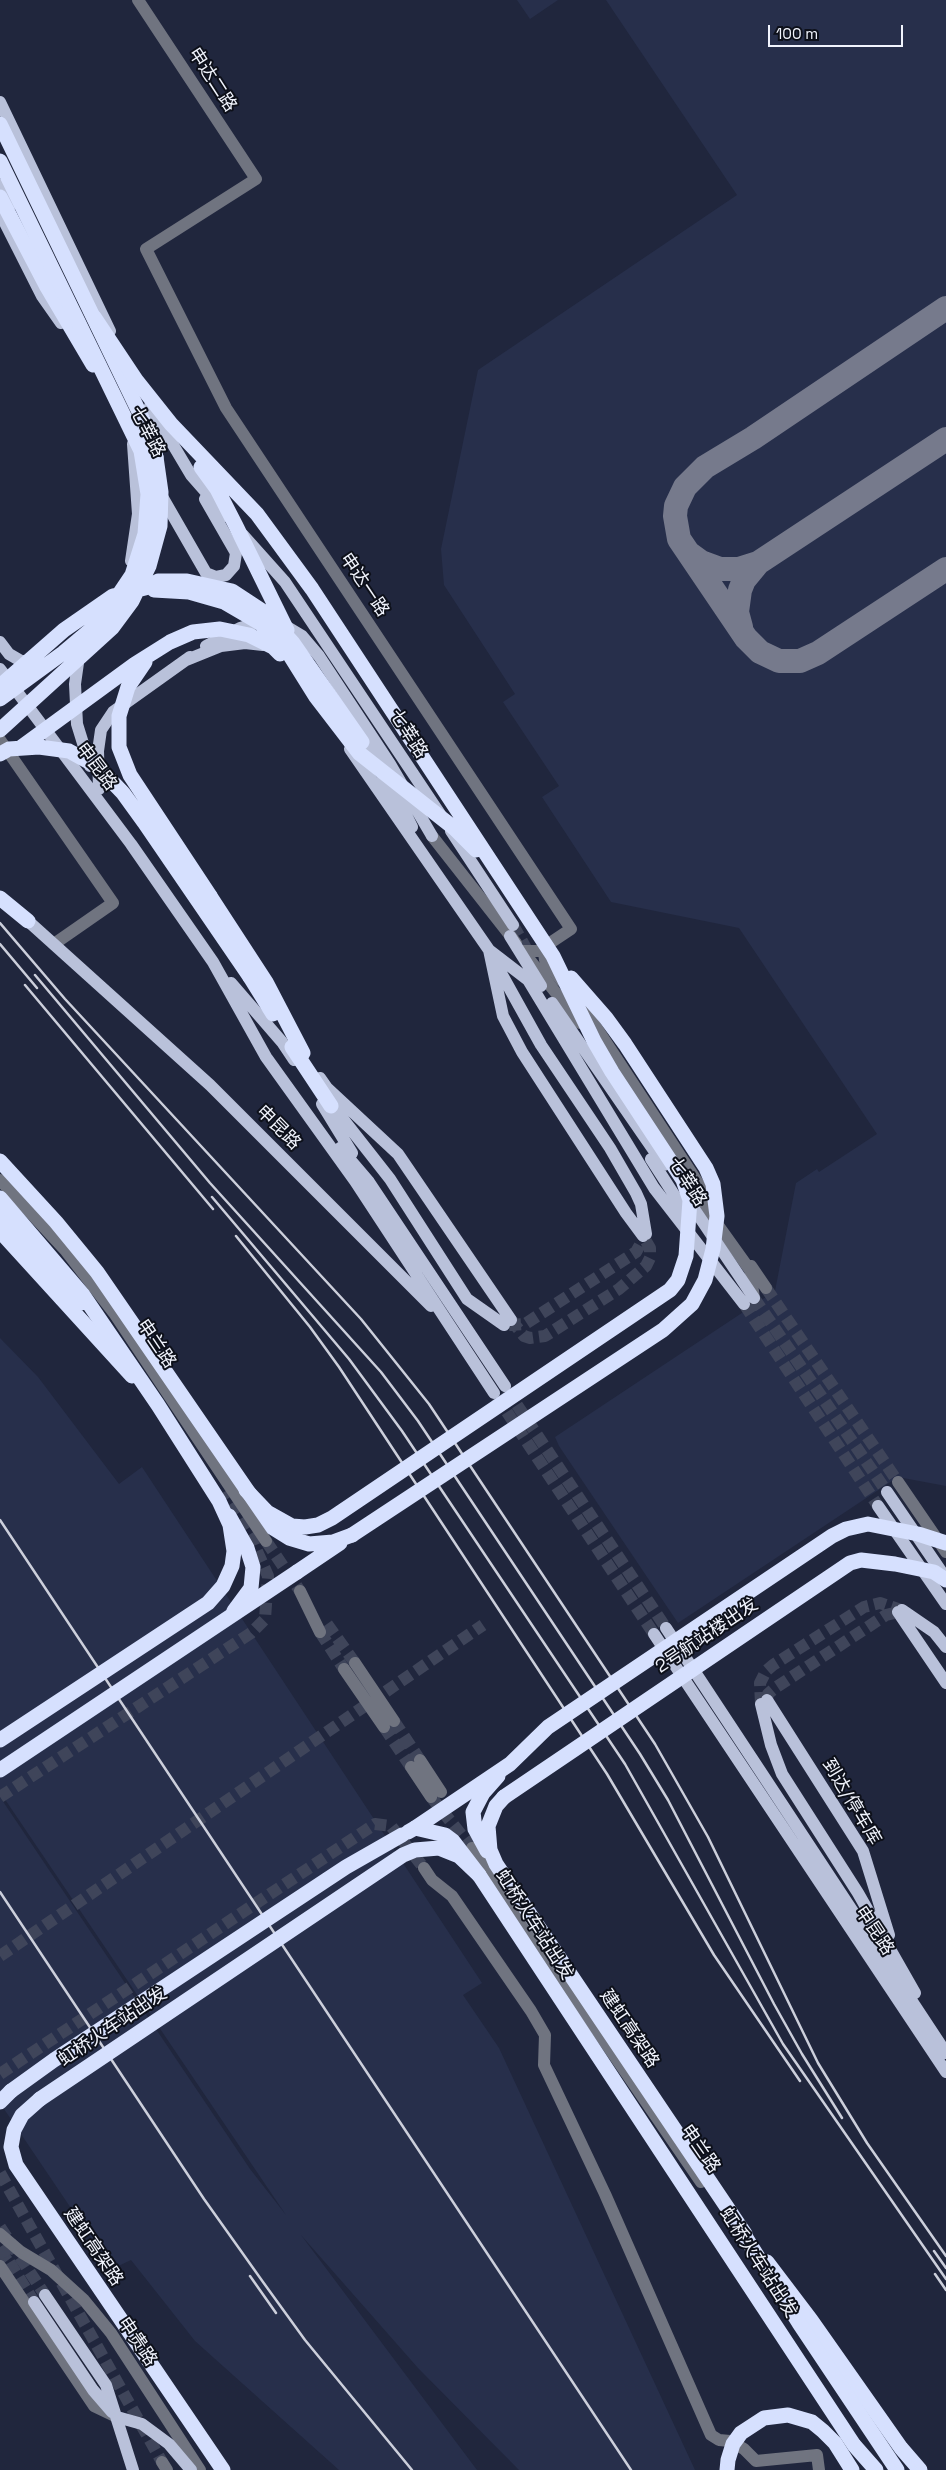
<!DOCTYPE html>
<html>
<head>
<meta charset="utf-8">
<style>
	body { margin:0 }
	#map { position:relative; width:946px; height:2470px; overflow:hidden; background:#20263d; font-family:"Space Grotesk",sans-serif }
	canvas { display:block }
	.scale { position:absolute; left:768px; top:25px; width:135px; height:22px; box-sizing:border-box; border:2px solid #f1f4fd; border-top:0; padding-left:6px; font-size:15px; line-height:18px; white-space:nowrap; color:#f1f4fd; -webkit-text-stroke:4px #0d101a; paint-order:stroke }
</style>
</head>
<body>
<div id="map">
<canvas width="946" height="2470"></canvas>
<div class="scale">100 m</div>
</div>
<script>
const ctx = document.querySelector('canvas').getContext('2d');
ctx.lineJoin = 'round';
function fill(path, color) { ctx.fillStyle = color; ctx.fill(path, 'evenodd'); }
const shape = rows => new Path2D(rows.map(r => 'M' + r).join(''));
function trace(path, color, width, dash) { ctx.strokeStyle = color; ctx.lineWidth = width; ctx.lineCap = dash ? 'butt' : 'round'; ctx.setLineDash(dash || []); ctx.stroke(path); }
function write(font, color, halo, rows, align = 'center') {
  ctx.font = font + ' "Space Grotesk","Noto Sans SC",sans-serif'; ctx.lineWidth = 4; ctx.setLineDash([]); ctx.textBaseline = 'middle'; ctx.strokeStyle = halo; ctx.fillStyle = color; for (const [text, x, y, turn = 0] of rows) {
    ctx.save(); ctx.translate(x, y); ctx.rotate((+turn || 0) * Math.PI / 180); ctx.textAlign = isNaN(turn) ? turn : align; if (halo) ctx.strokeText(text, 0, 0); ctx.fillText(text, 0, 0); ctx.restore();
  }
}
fill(shape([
	[517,0,558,0,530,19],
	[606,0,946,0,946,1486,898,1477,678,1623,559,1446,555,1437,775,1291,796,1183,817,1169,819,1172,877,1134,739,928,611,902,542,797,559,786,503,702,515,694,444,585,441,549,478,370,737,195],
	[0,1338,38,1377,119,1484,142,1467,482,1983,463,1995,499,2048,695,2470,519,2470,418,2368,301,2235,477,2470,339,2470,195,2341,131,2260,112,2269,0,2103,0,1797,250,2169,286,2215,0,1792]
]), '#272f4b');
trace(shape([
	[946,308,753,438,705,467,685,487,676,506,675,516,679,539,746,638,760,652,779,661,800,661,818,653,946,569],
	[690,554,701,562,720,569,739,569,758,563,946,439],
	[741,627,737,612,740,590,744,580,758,563]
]), '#767a8c', 24);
trace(shape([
	[766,1288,898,1482],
	[266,1541,300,1591],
	[327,1624,355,1663],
	[320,1632,344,1669],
	[394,1721,420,1760],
	[384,1727,411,1767],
	[0,1797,251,1633,265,1619,268,1576,253,1542,221,1494],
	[431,1797,472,1848],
	[0,1956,483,1625],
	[0,2074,375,1824,391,1826,424,1868],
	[0,2173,162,2462],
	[0,2227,45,2295],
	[0,2251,13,2268]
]), '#3f455a', 12, [12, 6]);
trace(shape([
	[513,925,532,959],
	[754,1298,887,1492],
	[744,1304,878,1506],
	[511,1320,524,1336,530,1338,545,1336,619,1289,646,1266,650,1258,650,1248,643,1236],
	[509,1325,525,1324,636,1252,646,1234],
	[507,1390,666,1628],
	[497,1397,654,1634],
	[767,1700,768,1694,775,1688,886,1615,898,1612],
	[761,1704,760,1683,766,1671,773,1665,864,1607,880,1603,901,1610],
	[0,2247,34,2302]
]), '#3f455a', 12, [12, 6]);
trace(shape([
	[138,0,256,179,146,249,226,408,571,929,538,951,523,951],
	[0,740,113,903,54,944],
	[432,836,516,943],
	[551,942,544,953,545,960,562,981],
	[529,959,580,1023],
	[577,998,700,1186,705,1207,750,1270,754,1298],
	[0,1180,66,1251,114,1313,266,1541],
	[751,1266,766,1288],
	[898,1482,946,1552],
	[300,1591,320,1632],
	[355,1663,394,1721],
	[344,1669,384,1727],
	[420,1760,441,1792],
	[411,1767,431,1797],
	[472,1848,701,2182],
	[424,1868,432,1880,452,1896,531,2011,545,2035,544,2065,605,2194,711,2435,719,2440,730,2441,744,2449,756,2461,817,2455,819,2470],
	[0,2234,21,2252,51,2270,84,2300,111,2333,200,2470],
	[0,2266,94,2406,117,2417],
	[162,2462,167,2470]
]), '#707480', 12);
trace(shape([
	[0,102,110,331],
	[0,185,10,205],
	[0,213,42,296,61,323],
	[150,406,191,475,227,516],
	[160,493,206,573,216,577,226,575,234,566,236,553,205,499],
	[243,535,285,582,440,814],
	[131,561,138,514,133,444],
	[0,642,9,654,21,661,34,661],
	[206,646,240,628,261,622,282,624,302,636,319,656,390,764,432,836],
	[79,656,75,684,77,724,90,766],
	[184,661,221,646,245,643,263,645],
	[0,669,131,844,213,962,266,1057,355,1181,494,1393],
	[362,742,399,801,412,827],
	[350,749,489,950,528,980,654,1188,744,1304],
	[99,789,98,751,101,730,113,712,190,657],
	[451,831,513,925],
	[28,921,210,1085,431,1306],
	[510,936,541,986],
	[489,950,503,1016,522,1052,626,1213,643,1236],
	[496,964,541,1045,610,1148,636,1193,641,1204,646,1234],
	[231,983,282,1042,294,1060],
	[552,1003,664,1165],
	[320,1078,327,1088,398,1154,511,1320],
	[324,1100,339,1114,390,1179,467,1299,504,1325],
	[322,1104,352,1153],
	[340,1148,369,1182,505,1386],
	[651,1159,689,1218],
	[688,1200,754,1298],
	[887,1492,945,1577],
	[878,1506,946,1604],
	[902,1610,934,1632,946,1647],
	[898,1612,946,1683],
	[666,1628,946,2053],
	[654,1634,946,2072],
	[767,1700,863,1851,889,1935],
	[761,1704,771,1745,782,1774,858,1893,915,1993],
	[45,2295,106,2385,133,2470],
	[34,2302,93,2390,112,2412],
	[117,2417,142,2424,169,2444,191,2470]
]), '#b9c1da', 12);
trace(shape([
	[0,124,143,420,156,457],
	[0,197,47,287,93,365],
	[210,896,266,982,303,1053],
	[0,898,28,921],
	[250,977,273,1014],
	[292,1047,331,1106],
	[0,1161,56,1222,97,1272,273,1528,289,1538,309,1544,333,1542,352,1535],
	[0,1214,81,1303],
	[0,1231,132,1376],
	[229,1516,247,1548,253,1567,251,1588,234,1611],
	[297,1572,340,1543],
	[504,1797,496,1806,488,1826,490,1850,496,1864,745,2234],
	[408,1832,415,1828,445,1835,453,1841,479,1875,854,2445,876,2470],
	[487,1851,475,1829,473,1812,483,1793,498,1776],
	[40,2099,22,2115,14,2130,11,2147,16,2165,223,2470],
	[0,2102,11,2091],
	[767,2262,811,2320,901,2448,920,2470]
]), '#d6e0fe', 15);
trace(shape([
	[0,923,65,999,361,1319,429,1404,655,1744,708,1837,818,2063,867,2143,946,2256],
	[0,944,37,988],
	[35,975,210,1183,381,1372,418,1421,640,1754,668,1800,774,2004,802,2054,842,2118],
	[25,985,213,1209],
	[212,1197,349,1359,402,1431,625,1764,783,2044,946,2279],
	[236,1236,310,1327,339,1367,607,1774,714,1955,800,2081],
	[0,1520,631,2470],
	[0,1892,204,2199,263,2282,305,2340,412,2470],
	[934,2251,946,2268],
	[935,2274,946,2290],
	[250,2276,276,2313]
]), '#cccfdb', 2.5);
trace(shape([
	[0,161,141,451,148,494,145,534,132,575,101,621,63,653,0,699],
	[94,317,136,380,171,424,257,514,312,589,553,956,594,1041,612,1072,683,1180,690,1200,686,1256,678,1280,670,1290,332,1518,318,1525,305,1527,292,1526,267,1512,246,1490],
	[201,467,217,489,236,526,287,630],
	[154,590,189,592,224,602,260,623,286,649,316,697,359,753,454,828,476,850],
	[145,662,128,687,119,716,119,747,130,775,210,896],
	[0,686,64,630,113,596,145,588,158,581,187,581,232,591,267,614,293,643,362,742],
	[0,730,112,628,132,601,149,566,160,526,161,492,156,457],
	[20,748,135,664,170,642,193,632,220,629,249,635,273,647,280,654],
	[0,754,9,749,39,747,69,751,98,767,123,793,144,822,250,977],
	[0,1198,83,1295,158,1405,219,1501,230,1525,234,1551,232,1566,223,1586,208,1603,0,1740],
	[352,1535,663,1330,692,1304,705,1280,713,1249,717,1216,713,1184,706,1168,625,1044,606,1018,571,978],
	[0,1770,297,1572],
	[504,1797,850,1563,861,1560,895,1564,934,1572,946,1580],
	[415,1828,510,1764,548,1727,832,1536,846,1529,868,1524,918,1534,946,1543],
	[11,2091,54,2060,346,1867,402,1835],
	[40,2099,403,1855,415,1850,439,1848,459,1856,479,1875],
	[738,2225,799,2323,897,2470],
	[727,2470,728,2460,733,2444,741,2433,764,2418,788,2415,812,2422,823,2431,835,2443,852,2470]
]), '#d6e0fe', 15);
write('18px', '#f1f4fd', '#0d101a', [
	["申达二路",212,80,57],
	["七莘路",147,432,62],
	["申达一路",364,585,56],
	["七莘路",408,734,57],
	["申昆路",96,767,53],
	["申昆路",278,1128,45],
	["七莘路",687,1182,57],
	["申兰路",156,1344,56],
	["2号航站楼出发",707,1636,-34],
	["到达/停车库",851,1802,59],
	["虹桥火车站出发",534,1925,57],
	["申昆路",874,1931,56],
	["虹桥火车站出发",113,2027,-34],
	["建虹高架路",629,2029,56],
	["申兰路",700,2149,55],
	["建虹高架路",93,2247,56],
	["虹桥火车站出发",758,2263,57],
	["申贵路",137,2342,56]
]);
</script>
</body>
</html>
